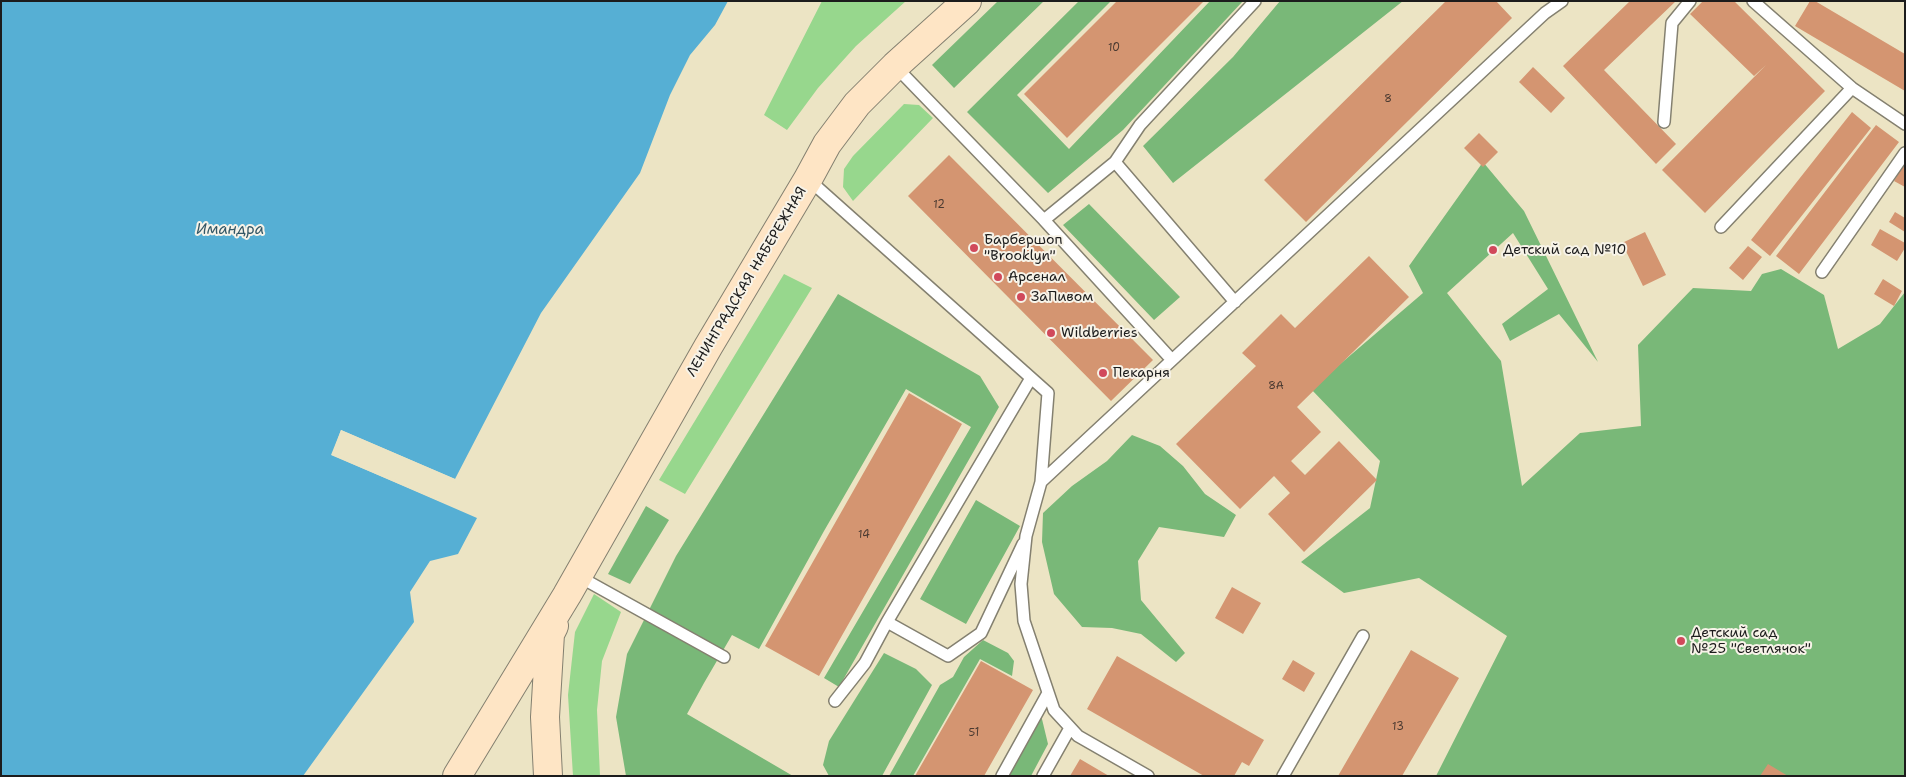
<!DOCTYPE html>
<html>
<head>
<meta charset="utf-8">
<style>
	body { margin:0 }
	#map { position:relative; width:1906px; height:777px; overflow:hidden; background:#ece4c4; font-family:"Shantell Sans",sans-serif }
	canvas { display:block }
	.frame { position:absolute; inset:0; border:2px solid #1c1c1c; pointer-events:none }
</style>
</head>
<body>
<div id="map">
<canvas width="1906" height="777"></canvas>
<div class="frame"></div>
</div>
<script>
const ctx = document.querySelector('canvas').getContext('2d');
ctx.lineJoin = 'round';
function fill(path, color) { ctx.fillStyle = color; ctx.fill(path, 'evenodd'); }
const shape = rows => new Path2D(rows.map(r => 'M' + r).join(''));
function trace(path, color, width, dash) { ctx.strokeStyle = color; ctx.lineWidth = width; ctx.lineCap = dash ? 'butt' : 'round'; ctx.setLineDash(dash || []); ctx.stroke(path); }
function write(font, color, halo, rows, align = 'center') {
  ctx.font = font + ' "Shantell Sans",sans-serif'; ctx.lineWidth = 4; ctx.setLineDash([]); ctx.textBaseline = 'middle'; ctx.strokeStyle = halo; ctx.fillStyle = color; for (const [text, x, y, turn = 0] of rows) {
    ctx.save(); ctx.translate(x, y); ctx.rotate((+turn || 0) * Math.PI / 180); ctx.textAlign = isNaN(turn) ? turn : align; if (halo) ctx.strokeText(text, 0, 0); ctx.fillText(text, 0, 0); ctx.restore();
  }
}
fill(shape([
	[822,1,906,1,856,46,818,88,787,130,764,115],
	[904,104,919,105,933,118,853,201,843,187,844,169,853,156],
	[784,274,812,288,685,494,659,480],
	[594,594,621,612,602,661,597,710,600,776,573,776,568,695,575,632]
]), '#97d78d');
fill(shape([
	[998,1,1044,1,954,88,932,65],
	[1079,1,1111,1,1017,95,1069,149,1210,1,1243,1,1123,130,1048,193,967,112],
	[1280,1,1403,1,1173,183,1143,146,1233,57],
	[1483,162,1524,211,1598,362,1559,314,1510,341,1502,324,1548,289,1513,233,1447,293,1501,361,1522,486,1580,433,1641,426,1638,345,1693,288,1751,291,1762,274,1781,269,1824,295,1838,349,1880,324,1905,292,1905,776,1436,776,1507,636,1419,578,1344,593,1301,562,1370,508,1380,461,1311,389,1423,293,1409,266],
	[1089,204,1180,297,1154,320,1063,225],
	[838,294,980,376,999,407,839,687,824,678,971,427,906,389,824,531,759,649,732,635,704,683,687,714,793,776,626,776,616,717,627,654,676,556],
	[1132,435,1160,446,1183,466,1205,494,1236,515,1224,537,1159,527,1138,561,1141,600,1185,653,1176,662,1141,634,1112,628,1082,627,1054,594,1042,542,1043,513,1072,486,1107,461],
	[976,500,1020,526,966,624,920,599],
	[646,506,669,520,630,584,608,574],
	[983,640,1008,653,1014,661,1012,676,980,659,913,776,889,776,940,685,953,677,964,657],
	[884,653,916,669,932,685,882,776,829,776,823,765,829,741],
	[1041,715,1048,744,1031,776,1007,776]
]), '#79b878');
fill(shape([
	[1,1,728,1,715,25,690,55,670,95,640,173,541,313,455,479,341,430,332,455,477,518,458,554,430,561,410,592,414,622,303,776,1,776]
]), '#56afd4');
fill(shape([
	[341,430,455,479,454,482,342,433,335,453,445,501,444,503,331,455]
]), '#ece4c4');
fill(shape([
	[1117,1,1204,1,1067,138,1024,94],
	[1446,1,1496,1,1512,18,1306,222,1264,180],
	[1630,1,1676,1,1604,70,1676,144,1656,164,1563,66],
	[1703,1,1734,1,1825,91,1705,213,1662,170,1766,65,1754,76,1690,14],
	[1810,1,1815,1,1905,54,1905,91,1795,26],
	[1533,67,1565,98,1551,113,1519,82],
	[1852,112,1871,128,1770,256,1751,240],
	[1876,125,1899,142,1799,274,1776,256],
	[1479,133,1498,152,1483,167,1464,148],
	[949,155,1153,360,1111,401,908,196],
	[1905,163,1905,187,1894,181],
	[1895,212,1905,218,1905,232,1889,222],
	[1880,229,1905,243,1905,248,1897,261,1871,245],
	[1645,232,1666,275,1643,286,1622,243],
	[1748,246,1762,257,1743,280,1729,268],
	[1369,256,1409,297,1297,407,1321,432,1291,461,1305,475,1339,441,1377,480,1304,552,1268,514,1290,493,1274,476,1240,509,1176,444,1256,366,1242,353,1281,314,1295,328],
	[1883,279,1902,291,1894,306,1874,294],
	[909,393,962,424,819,676,765,646],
	[1232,587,1261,603,1243,634,1215,618],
	[1411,650,1459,678,1402,776,1338,776],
	[1117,656,1264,740,1249,766,1242,762,1234,776,1204,776,1087,709],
	[1293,660,1315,673,1304,692,1282,679],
	[981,661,1033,690,984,776,915,776],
	[1080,759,1109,776,1070,776],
	[1768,764,1788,776,1760,776]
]), '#d49571');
const service = shape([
	[1753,1,1852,88,1905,124],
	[895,66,1044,220,1115,162,1140,125,1255,1],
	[1664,122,1672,23,1690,1],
	[1115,162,1235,302],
	[808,179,1048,393,1041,482,1026,536,1021,584,1024,621,1054,710,1078,736,1148,776],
	[1044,220,1172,360],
	[1721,227,1852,88],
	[1822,272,1905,153],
	[1041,482,1545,13,1562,1],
	[578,576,724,657],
	[887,622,1031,378],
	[835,701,865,663,887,622,948,656,981,633,1023,544],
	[1002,776,1048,693],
	[1043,776,1070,728],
	[1283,776,1363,636]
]);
const secondary = shape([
	[457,776,567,595,708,347,808,179,827,144,857,104,895,66,967,1],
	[548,776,545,717,550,634,554,626]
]);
trace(service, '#848070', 14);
trace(secondary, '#848070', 30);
trace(service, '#fff', 11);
trace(secondary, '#fee5c5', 28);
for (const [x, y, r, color] of [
	[974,248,5,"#d1495b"],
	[1493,250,5,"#d1495b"],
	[998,277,5,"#d1495b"],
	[1021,297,5,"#d1495b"],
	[1051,333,5,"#d1495b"],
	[1103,373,5,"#d1495b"],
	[1681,641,5,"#d1495b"]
]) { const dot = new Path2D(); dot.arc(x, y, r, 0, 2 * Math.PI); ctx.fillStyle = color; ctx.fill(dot); trace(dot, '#f7f3e8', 2); }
write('11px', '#4a3a31', null, [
	["10",1114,48],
	["8",1388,99],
	["12",939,205],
	["8А",1276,386],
	["14",864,535],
	["13",1398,727],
	["51",974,733]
]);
write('14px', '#1c1c1c', '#f7f3e8', [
	["Барбершоп",984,240],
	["\"Brоoklyn\"",984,256],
	["Детский сад №10",1503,250],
	["Арсенал",1008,277],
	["ЗаПивом",1031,297],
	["Wildberries",1061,333],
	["Пекарня",1113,373],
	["Детский сад",1691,633],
	["№25 \"Светлячок\"",1691,649]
], 'left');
write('14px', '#1c1c1c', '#f7f3e8', [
	["ЛЕНИНГРАДСКАЯ НАБЕРЕЖНАЯ",747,282,-59]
]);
write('italic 15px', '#335766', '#f7f3e8', [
	["Имандра",230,230]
]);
</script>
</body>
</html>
